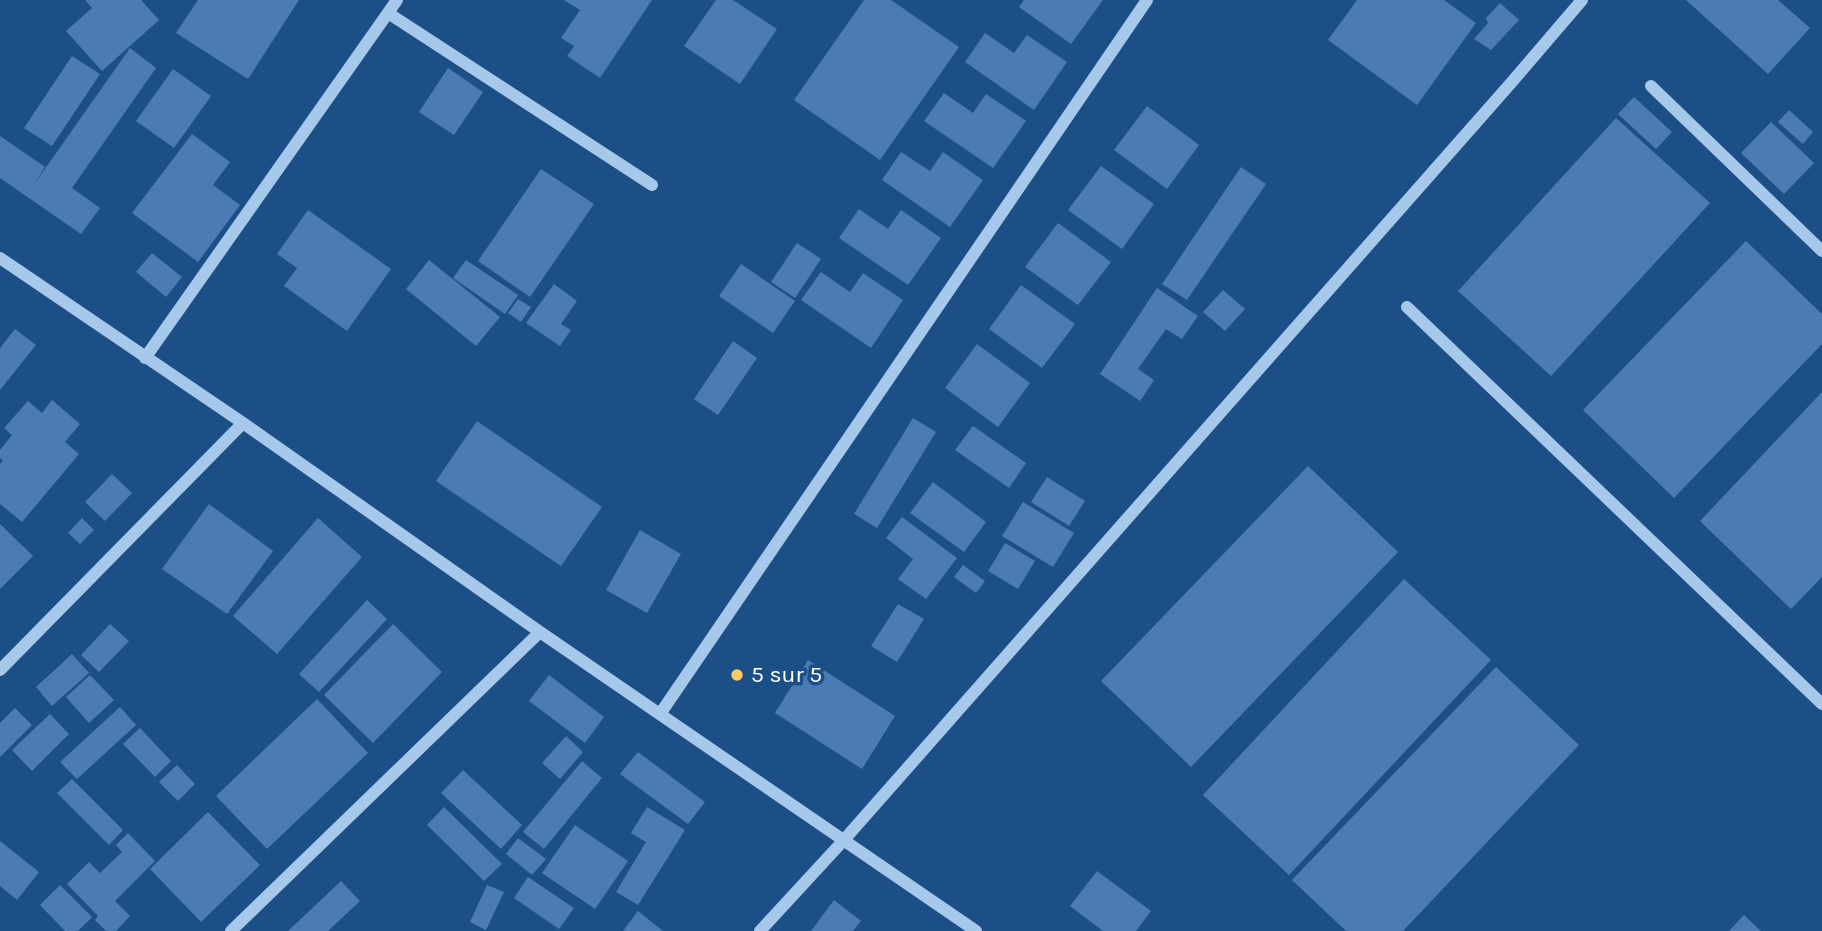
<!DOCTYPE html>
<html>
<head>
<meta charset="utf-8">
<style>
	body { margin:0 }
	canvas { display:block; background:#1d4f87 }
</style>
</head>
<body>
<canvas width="1822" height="931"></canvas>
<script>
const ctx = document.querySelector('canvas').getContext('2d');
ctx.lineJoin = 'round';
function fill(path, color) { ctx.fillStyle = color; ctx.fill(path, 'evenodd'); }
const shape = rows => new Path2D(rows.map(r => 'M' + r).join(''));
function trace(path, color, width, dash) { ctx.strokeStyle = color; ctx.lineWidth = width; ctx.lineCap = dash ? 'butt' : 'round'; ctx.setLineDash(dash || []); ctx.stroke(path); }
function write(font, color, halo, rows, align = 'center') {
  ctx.font = font + ' Karla,sans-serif'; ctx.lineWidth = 7; ctx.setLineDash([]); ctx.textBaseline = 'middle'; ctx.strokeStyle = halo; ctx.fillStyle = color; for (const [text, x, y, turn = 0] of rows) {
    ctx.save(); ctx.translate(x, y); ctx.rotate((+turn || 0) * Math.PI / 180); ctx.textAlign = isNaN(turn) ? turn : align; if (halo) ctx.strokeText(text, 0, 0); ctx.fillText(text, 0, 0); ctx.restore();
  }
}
fill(shape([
	[85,0,141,0,159,20,102,71,66,31,92,8],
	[198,0,299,0,248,79,176,33],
	[564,0,652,0,600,78,567,56,574,46,561,38,580,10],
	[716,0,733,0,777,29,740,84,684,46],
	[864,0,891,0,959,47,880,160,794,100],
	[1024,0,1103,0,1071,44,1019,7],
	[1357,0,1444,0,1476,23,1417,105,1328,40],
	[1686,0,1778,0,1810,28,1768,74],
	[1500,3,1519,20,1491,50,1474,39,1488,23,1486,18],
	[985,33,1014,53,1027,35,1067,62,1034,110,965,62],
	[130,48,156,68,72,188,100,208,81,234,0,178,0,136,45,167,33,186],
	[72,56,100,74,52,146,24,128],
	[448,68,483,92,454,135,419,112],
	[173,69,211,96,174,148,136,121],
	[944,93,973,113,986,94,1026,121,993,168,924,121],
	[1634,97,1672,132,1656,149,1618,114],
	[1147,106,1199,145,1167,189,1114,150],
	[1789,110,1813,132,1803,144,1778,122],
	[1616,118,1710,203,1551,376,1458,291],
	[1771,122,1814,163,1784,194,1741,153],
	[192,134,230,162,213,185,240,205,198,262,132,213],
	[901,152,930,171,943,152,983,180,950,227,882,180],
	[1101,166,1154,204,1122,249,1068,210],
	[1241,167,1266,184,1187,300,1162,284],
	[541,169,594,204,530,297,478,261],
	[859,209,888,229,901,210,941,238,908,285,839,238],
	[308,210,391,269,347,331,284,286,297,268,277,254],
	[1058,223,1111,262,1078,305,1025,267],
	[1746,241,1822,314,1822,344,1674,498,1583,410],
	[797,243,821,259,795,298,771,282],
	[152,253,182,277,166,297,136,272],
	[429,260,500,317,476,346,406,289],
	[466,260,518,295,505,314,453,278],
	[741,264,795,301,773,333,719,296],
	[821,272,850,292,863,273,903,300,871,348,801,300],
	[554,284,577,301,561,324,571,330,560,346,526,323],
	[1021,285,1075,324,1042,368,989,329],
	[1157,288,1198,316,1182,339,1166,329,1138,369,1154,380,1140,401,1100,374],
	[1223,290,1245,309,1225,331,1203,312],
	[518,299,531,307,521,322,508,313],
	[15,329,36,345,0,390,0,348],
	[733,341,757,358,718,415,694,399],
	[977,344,1030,383,998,427,945,388],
	[1822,392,1822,577,1791,609,1700,521],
	[52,400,80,424,65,442,79,454,22,522,0,504,0,464,3,460,0,458,0,450,12,435,4,428,28,401,42,413],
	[913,418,936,432,877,528,854,514],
	[477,421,602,507,561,566,436,481],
	[973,426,1026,463,1009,488,955,450],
	[1308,466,1398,552,1191,767,1101,681],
	[112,474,132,493,105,521,85,502],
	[1047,477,1085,501,1069,526,1031,502],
	[933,482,986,522,964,552,910,513],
	[1023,502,1074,533,1053,567,1002,536],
	[209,504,273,551,227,614,162,569],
	[902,517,957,558,926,599,898,579,913,559,886,538],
	[82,518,94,530,80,544,68,533],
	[318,518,362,557,277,654,233,616],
	[0,524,33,556,0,589],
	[640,530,681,554,647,613,606,590],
	[1005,543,1035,561,1018,589,988,571],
	[963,565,985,581,976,593,954,577],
	[1404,579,1491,660,1289,875,1203,795],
	[367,600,387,619,319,692,299,674],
	[898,604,924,619,897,662,871,646],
	[110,624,129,641,99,672,81,655],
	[393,624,442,672,373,743,324,695],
	[72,654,89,673,52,706,36,687],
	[808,660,895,716,862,769,775,713],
	[1496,667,1579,745,1403,931,1346,931,1292,880],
	[90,675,114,700,89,723,66,697],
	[549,675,604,717,585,743,529,701],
	[317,699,368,753,267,849,216,796],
	[120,707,136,725,77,779,60,762],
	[15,708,32,725,0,757,0,723],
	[50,714,69,734,32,771,12,750],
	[140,728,171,761,155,777,123,744],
	[566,736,583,752,560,779,542,763],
	[638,752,705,802,688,824,620,774],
	[582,761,602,778,544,849,523,832],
	[177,765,195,784,178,801,159,782],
	[463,770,522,825,501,849,441,793],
	[72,779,123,830,109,845,57,793],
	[444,807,502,864,484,881,427,825],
	[647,807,685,830,638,905,616,892,646,842,631,833],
	[208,812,260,865,201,922,150,869],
	[575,825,628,861,595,909,542,873],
	[128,833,155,861,115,901,130,916,116,931,106,931,95,920,98,916,67,884,89,862,100,873,122,852,116,845],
	[518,838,546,859,532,875,506,854],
	[0,841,39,872,17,900,0,886],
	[1097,871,1151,911,1136,931,1103,931,1070,906],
	[528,877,574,908,559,929,514,898],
	[341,881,360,901,328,931,288,931],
	[60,885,92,917,78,931,65,931,40,905],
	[487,885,504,892,486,930,470,922],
	[834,900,861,921,853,931,811,931],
	[638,911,663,931,623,931],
	[1744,915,1761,931,1729,931]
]), '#4a7bb2');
trace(shape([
	[388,13,652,185],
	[1651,86,1822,251],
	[0,258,243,423,540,632,976,931],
	[1407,307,1822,704],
	[145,358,397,0],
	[0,670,243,423],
	[660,714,1147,0],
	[231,931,540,632],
	[760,931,843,841,1511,83,1582,0]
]), '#a6c8eb', 12);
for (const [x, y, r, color] of [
	[737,675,7,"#fbca64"]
]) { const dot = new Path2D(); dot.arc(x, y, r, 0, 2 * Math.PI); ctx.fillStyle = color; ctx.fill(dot); trace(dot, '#1d4f87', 2.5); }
write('23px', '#fff', '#1d4f87', [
	["5 sur 5",751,675]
], 'left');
</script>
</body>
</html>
